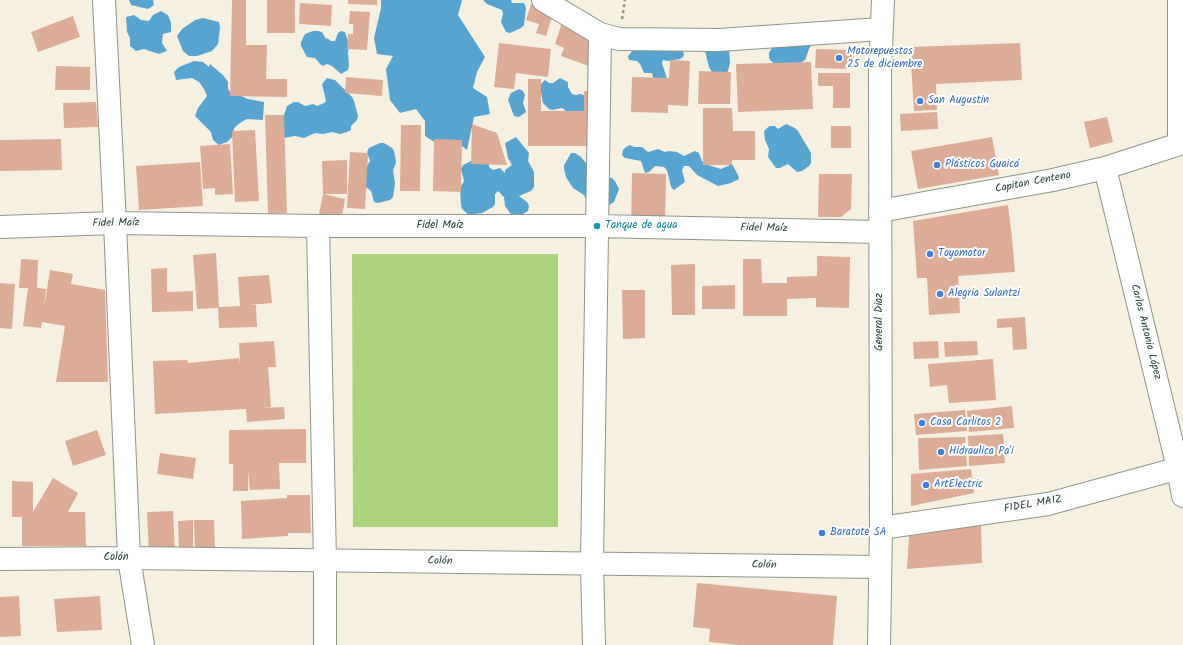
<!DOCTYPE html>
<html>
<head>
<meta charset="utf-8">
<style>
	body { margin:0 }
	canvas { display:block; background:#f6f0e1 }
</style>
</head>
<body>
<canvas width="1183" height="645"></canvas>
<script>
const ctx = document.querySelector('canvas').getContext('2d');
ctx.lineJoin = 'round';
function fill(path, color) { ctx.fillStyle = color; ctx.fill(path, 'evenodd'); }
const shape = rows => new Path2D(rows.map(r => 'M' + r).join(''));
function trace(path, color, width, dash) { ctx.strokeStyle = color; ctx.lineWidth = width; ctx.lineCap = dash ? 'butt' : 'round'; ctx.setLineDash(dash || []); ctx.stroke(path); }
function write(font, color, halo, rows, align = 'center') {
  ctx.font = font + ' Kalam,sans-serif'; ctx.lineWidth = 4; ctx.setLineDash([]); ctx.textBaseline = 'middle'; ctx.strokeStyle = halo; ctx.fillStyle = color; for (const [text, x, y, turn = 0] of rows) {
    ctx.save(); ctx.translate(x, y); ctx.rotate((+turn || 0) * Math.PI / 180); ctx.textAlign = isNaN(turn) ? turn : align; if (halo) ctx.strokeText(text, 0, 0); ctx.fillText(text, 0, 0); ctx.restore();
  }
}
fill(shape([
	[352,254,558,254,558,527,353,527]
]), '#abd27d');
fill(shape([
	[129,0,153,0,154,5,148,9,131,5],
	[381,0,462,0,458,15,485,57,477,72,473,88,487,97,490,114,474,117,467,150,454,140,439,145,425,136,425,121,416,109,400,113,390,100,386,69,393,56,377,54,374,38,381,8],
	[483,0,511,0,512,3,524,3,526,8,524,25,521,28,510,33,506,32,501,22,503,14,502,10,487,4],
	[161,11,168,15,171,23,171,32,163,34,162,43,167,51,159,54,144,49,136,51,130,46,130,38,127,32,126,17,134,15,141,20,149,21,153,15],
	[203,18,219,22,220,28,218,44,212,51,197,56,189,56,183,51,177,36,182,29,195,20],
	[313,31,318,31,322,32,326,39,327,38,331,41,335,41,338,33,341,31,345,32,349,44,348,53,349,66,348,70,341,74,332,66,327,64,323,66,320,64,315,58,307,57,301,46,301,42,305,34],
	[677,39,684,54,683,57,680,59,668,61,663,60,662,63,667,79,654,81,652,73,644,73,640,64,637,61,629,60,628,56,633,50],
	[812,41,805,60,794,67,779,66,771,61,769,58,769,53,773,46],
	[713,43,729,49,730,63,728,71,725,74,713,74,709,67,705,51],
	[194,61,203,62,209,67,210,64,223,75,228,82,228,89,233,96,241,96,248,99,264,102,263,120,247,119,240,123,234,128,233,136,227,142,219,145,213,140,211,132,195,116,198,108,207,96,204,89,199,82,192,78,176,80,174,72,179,67],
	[327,78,335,80,352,97,354,101,358,116,357,120,351,126,351,130,347,132,340,134,332,132,323,134,315,133,304,138,295,136,284,138,283,118,287,106,294,102,298,102,305,106,313,104,317,106,324,103,326,101,322,84],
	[560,78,568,82,568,87,572,94,576,95,580,94,584,95,586,100,594,107,570,118,565,110,562,108,552,110,549,109,543,103,540,86,542,83,545,80,549,83,553,83],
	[519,89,523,91,525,95,523,103,526,112,519,117,514,116,508,100,511,93],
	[786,124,795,128,798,131,811,153,811,163,809,166,802,171,797,172,788,164,780,168,776,168,768,157,769,149,765,140,764,131,767,128,770,126,775,126,778,129],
	[516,137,529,153,528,161,534,172,534,187,531,191,519,196,527,202,529,206,528,211,521,215,513,215,510,213,505,206,504,197,498,191,495,194,495,204,493,207,482,213,469,215,462,209,461,205,460,188,464,181,461,169,463,165,471,161,474,163,489,164,489,167,493,170,500,168,505,173,505,170,512,165,508,158,505,143],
	[380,143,384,143,392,148,394,151,396,161,396,166,396,163,393,170,395,183,393,197,390,200,378,203,374,202,371,191,365,186,364,171,370,161,367,152,369,148],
	[630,145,634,147,642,147,648,152,658,149,665,152,669,151,677,152,684,156,695,151,699,153,702,161,705,164,721,169,732,164,738,175,739,179,731,183,718,186,697,175,689,166,684,166,682,170,685,182,674,190,671,187,667,170,664,167,655,166,649,172,645,173,641,161,625,158,622,155,623,150,626,147],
	[571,153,575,153,581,157,589,167,603,177,612,178,615,181,619,189,614,202,604,208,589,206,584,195,573,188,566,177,564,169,564,165]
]), '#58a4d1');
fill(shape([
	[232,0,246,0,246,45,267,45,266,79,287,79,287,97,230,96],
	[267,0,295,0,295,33,267,33],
	[348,0,377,0,377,5,348,4],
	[300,3,332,5,331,26,299,24],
	[531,4,554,11,546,36,536,33,539,24,526,20],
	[350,11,370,12,367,50,347,49,348,34,353,34,353,24,349,24],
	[565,13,603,26,589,66,561,56,564,48,555,44],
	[73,16,80,37,38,52,31,32],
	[499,43,551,49,548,77,516,73,514,89,494,87],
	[1020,43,1022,80,936,84,937,110,914,111,910,47],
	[816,49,851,50,851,69,815,68],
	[670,60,690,61,688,106,668,105,668,113,631,112,632,77,669,78],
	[811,62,813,109,738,112,736,64],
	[56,66,90,67,90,90,55,90],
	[699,71,731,72,730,104,698,104],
	[818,73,850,73,850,108,833,108,833,86,818,86],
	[346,77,383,80,382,96,345,93],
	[528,79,541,79,541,111,584,111,584,91,606,91,606,146,528,146],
	[96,102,98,127,64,128,63,103],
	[703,108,732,108,733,131,755,131,755,160,732,160,732,165,703,165],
	[937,112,938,129,901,131,900,114],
	[265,115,284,115,287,213,268,214],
	[1107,117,1113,142,1090,148,1084,122],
	[472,124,497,133,507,165,471,164],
	[401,125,421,125,420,191,400,191],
	[831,126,851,126,851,148,831,148],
	[255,130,259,201,235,202,232,131],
	[992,137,999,175,918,189,911,151],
	[61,139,62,170,0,171,0,140],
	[434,139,462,140,461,192,433,191],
	[230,144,233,194,215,195,215,188,203,189,200,146],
	[350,152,368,153,365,209,347,208],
	[347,160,347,194,323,194,345,199,341,223,318,219,323,194,322,161],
	[200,162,203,206,139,210,136,166],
	[632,173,666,174,665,225,631,224],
	[819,174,852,174,851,209,841,217,818,217],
	[1008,205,1012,238,1015,272,958,276,960,313,929,315,927,278,917,278,913,221],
	[216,253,219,307,240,306,238,277,269,275,272,303,249,305,256,305,257,327,219,328,218,308,197,309,193,255],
	[817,256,850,257,849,308,816,307,816,298,787,299,787,316,743,316,743,259,761,259,762,283,787,283,787,277,817,276],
	[21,259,38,260,37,288,46,289,44,308,50,270,73,274,71,284,105,290,108,382,56,382,65,326,42,322,41,328,23,326,28,288,19,288],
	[695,264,695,315,672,315,671,265],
	[167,268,167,292,193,291,193,311,152,312,151,269],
	[0,283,15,284,12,329,0,328],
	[735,285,735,309,702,309,702,286],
	[622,290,645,290,645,338,623,339],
	[1025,317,1027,349,1013,350,1012,327,997,328,997,319],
	[274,341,276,367,268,367,271,407,263,408,284,407,285,419,247,422,246,409,155,414,153,361,187,360,188,363,239,358,240,365,239,343],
	[938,341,939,358,914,359,913,342],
	[977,341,978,355,945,357,944,342],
	[993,359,996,400,949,403,947,385,930,387,928,364],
	[1012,406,1014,428,969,432,967,411],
	[965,410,967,431,916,435,914,414],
	[306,429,306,463,279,463,280,489,250,490,248,471,248,491,233,491,233,464,229,464,229,430],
	[97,430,106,455,73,466,65,441],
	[1003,434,1005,463,969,466,968,436],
	[965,437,967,466,919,470,918,438],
	[160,453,196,458,193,479,157,474],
	[971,469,974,493,911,506,911,474],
	[53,478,78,493,68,512,85,512,86,546,22,546,22,517,12,517,12,481,33,482,33,512],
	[287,495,310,495,311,533,288,533,288,536,242,539,241,501,287,498],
	[173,511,175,554,149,554,147,512],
	[193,520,193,550,179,551,178,521],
	[194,520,214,520,215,548,195,549],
	[981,525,982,563,907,569,909,536],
	[697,583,837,596,833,645,739,645,709,642,710,629,693,627],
	[19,596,21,636,0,637,0,597],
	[100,596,102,630,57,632,54,599]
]), '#ddac97');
const minor = shape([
	[104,0,115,223,129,558,143,645],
	[543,0,600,34,619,39,719,40,881,29],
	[1179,0,1179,144],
	[1105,168,1178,468,1183,496],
	[880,211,1053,180,1105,168,1183,143],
	[318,226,325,561,325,645],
	[0,227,115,223,318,226,597,226,880,232],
	[881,528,1048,504,1183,467],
	[0,559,129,558,880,567],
	[594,645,592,564,600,34]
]);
const major = shape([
	[879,645,881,528,880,73,883,0]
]);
trace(minor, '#8a968a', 24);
trace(major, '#8a968a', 24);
trace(shape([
	[622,19,625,0]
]), '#8a968a', 2.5, [3, 3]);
trace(minor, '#fff', 22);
trace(major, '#fff', 22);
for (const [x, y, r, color] of [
	[839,58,4,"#3f7fe0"],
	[920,101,4,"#3f7fe0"],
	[937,165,4,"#3f7fe0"],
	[597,226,4,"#0f9aa8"],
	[930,254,4,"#3f7fe0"],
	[940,294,4,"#3f7fe0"],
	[922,423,4,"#3f7fe0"],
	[941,452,4,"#3f7fe0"],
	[926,485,4,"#3f7fe0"],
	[822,533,4,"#3f7fe0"]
]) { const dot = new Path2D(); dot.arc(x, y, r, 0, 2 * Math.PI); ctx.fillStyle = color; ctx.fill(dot); trace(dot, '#fff', 1.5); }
write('11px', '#366cbe', '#fff', [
	["Motorepuestos",847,52],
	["25 de diciembre",847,65],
	["San Augustin",928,101],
	["Plásticos Guaicá",945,165],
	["Toyomotor",938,254],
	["Alegria Sulantzi",948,294],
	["Casa Carlitos 2",930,423],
	["Hidraulica Pa'i",949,452],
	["ArtElectric",934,485],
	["Baratote SA",830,533]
], 'left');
write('11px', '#1f3d34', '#fff', [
	["Capitan Centeno",1033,183,-11],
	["Fidel Maíz",116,224,-1],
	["Fidel Maíz",440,226],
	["Fidel Maíz",764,229,1],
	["General Diaz",880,322,-90],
	["Carlos Antonio López",1145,332,76],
	["FIDEL MAIZ",1033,505,-10],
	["Colón",116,558],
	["Colón",440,562,1],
	["Colón",764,566,1]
]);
write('11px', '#0d838f', '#fff', [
	["Tanque de agua",605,226]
], 'left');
</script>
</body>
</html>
